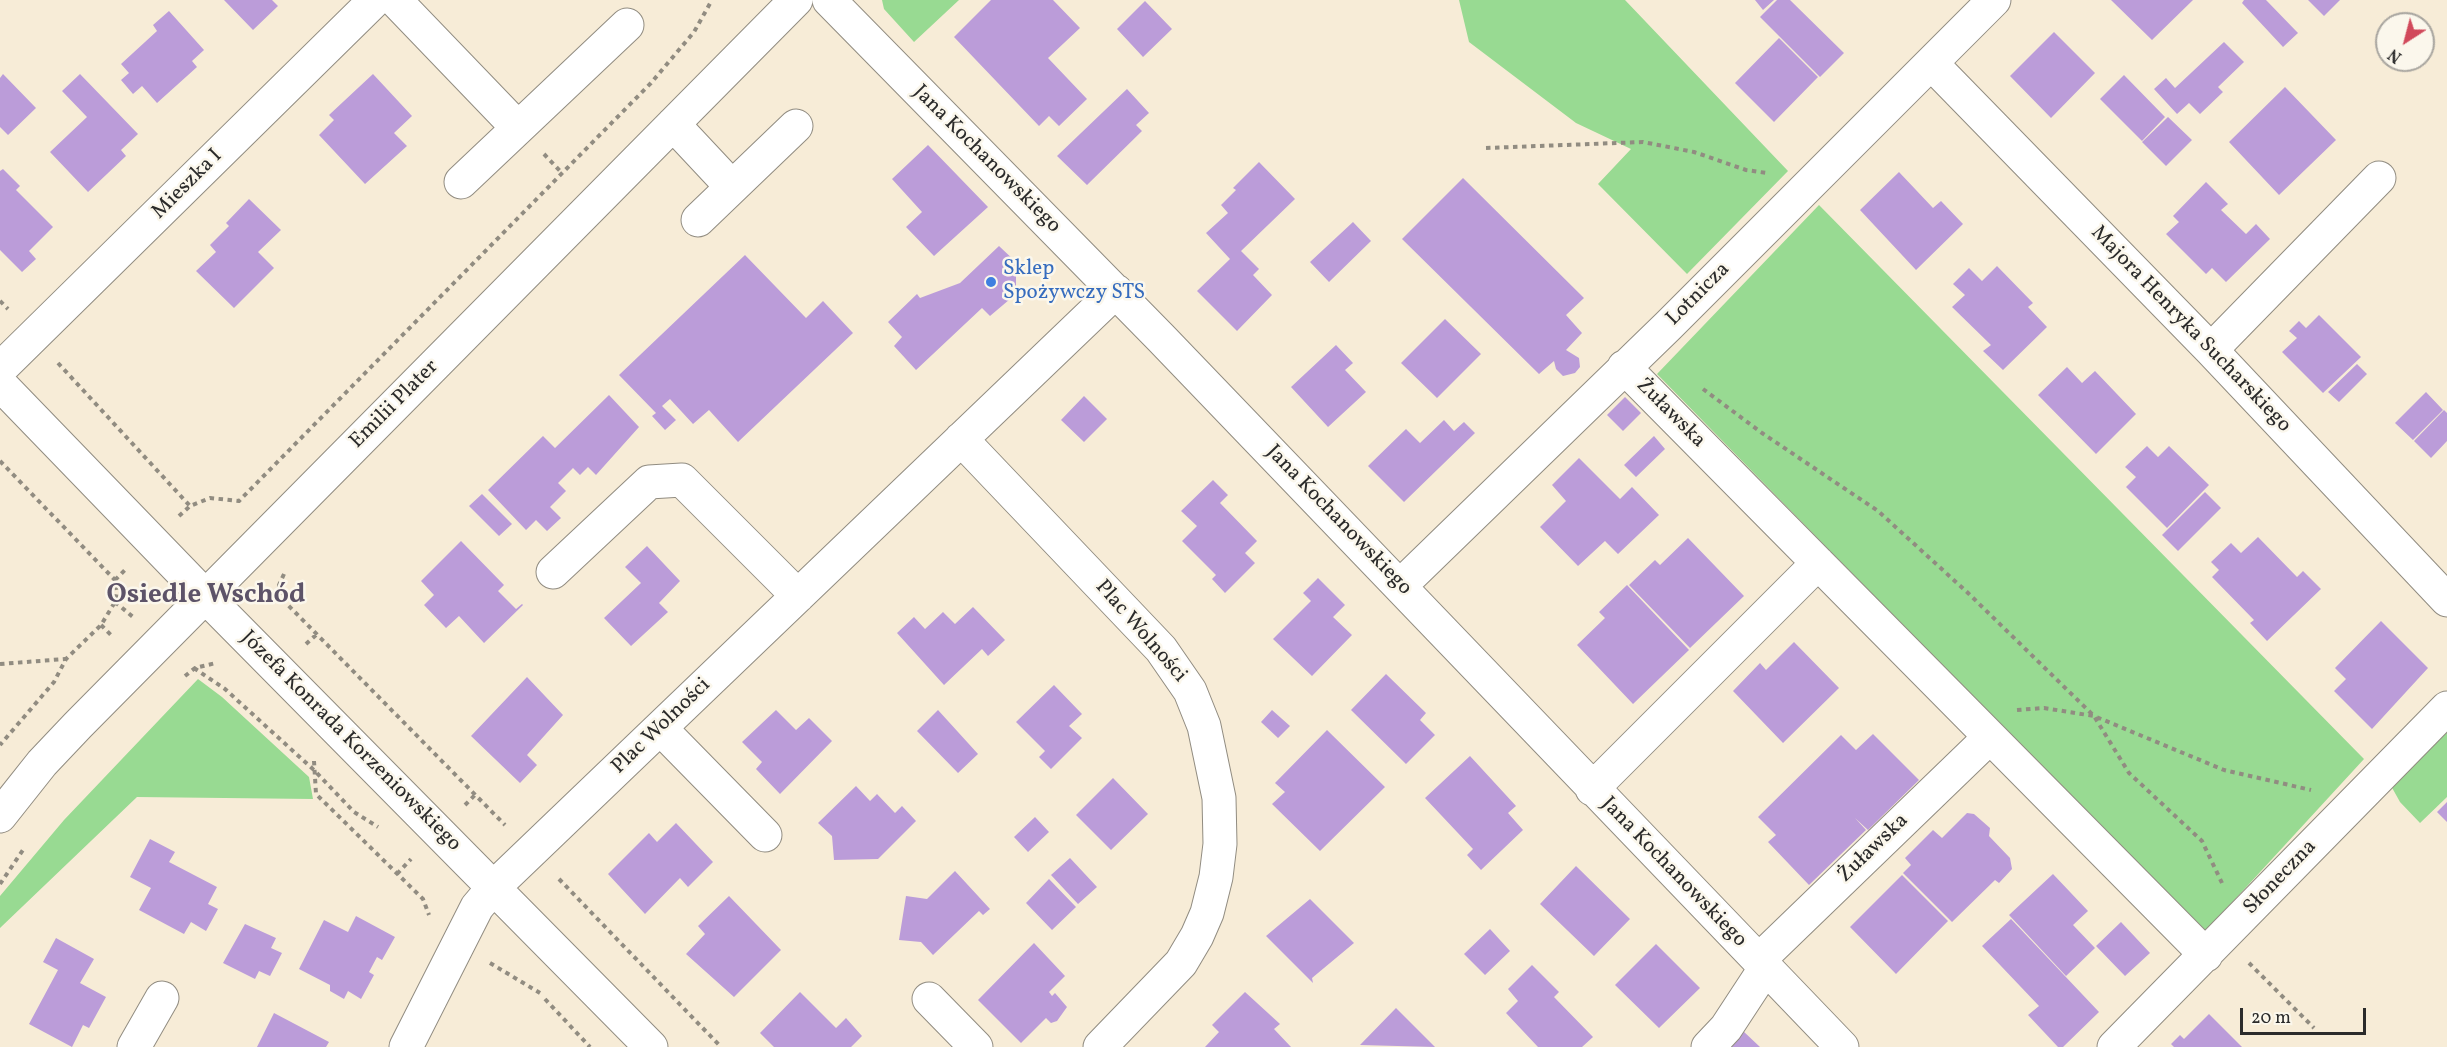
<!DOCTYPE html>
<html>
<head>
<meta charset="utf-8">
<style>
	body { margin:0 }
	#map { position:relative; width:2447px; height:1047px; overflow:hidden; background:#f7ecd7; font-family:Vollkorn,serif }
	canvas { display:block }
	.north { position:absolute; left:2375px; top:12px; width:60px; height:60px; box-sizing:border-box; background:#fbf7ec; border:2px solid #a8a59f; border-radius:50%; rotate:216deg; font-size:16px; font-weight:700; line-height:24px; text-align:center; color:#2b2b2b }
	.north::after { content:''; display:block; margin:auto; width:21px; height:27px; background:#d1495b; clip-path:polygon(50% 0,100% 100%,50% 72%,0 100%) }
	.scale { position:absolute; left:2240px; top:1008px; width:126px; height:27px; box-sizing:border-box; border:3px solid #2b2b2b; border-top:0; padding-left:8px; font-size:18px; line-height:21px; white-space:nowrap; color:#2b2b2b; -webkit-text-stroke:4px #fbf7ec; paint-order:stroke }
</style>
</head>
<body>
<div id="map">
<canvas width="2447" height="1047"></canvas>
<div class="north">N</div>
<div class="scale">20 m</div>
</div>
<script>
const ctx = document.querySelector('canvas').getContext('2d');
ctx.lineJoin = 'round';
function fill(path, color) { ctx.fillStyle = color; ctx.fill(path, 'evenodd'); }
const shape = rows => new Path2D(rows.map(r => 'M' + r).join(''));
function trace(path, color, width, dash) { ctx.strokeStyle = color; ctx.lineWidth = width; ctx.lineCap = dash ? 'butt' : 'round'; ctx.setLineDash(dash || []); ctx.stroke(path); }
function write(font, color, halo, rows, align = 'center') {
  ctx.font = font + ' Vollkorn,serif'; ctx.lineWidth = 5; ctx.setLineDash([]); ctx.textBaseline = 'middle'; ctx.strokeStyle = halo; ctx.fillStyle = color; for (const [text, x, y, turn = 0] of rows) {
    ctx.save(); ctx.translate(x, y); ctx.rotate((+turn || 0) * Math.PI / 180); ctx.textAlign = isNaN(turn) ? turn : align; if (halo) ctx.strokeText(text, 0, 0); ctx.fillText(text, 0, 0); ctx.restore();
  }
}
fill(shape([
	[882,0,959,0,914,42,884,9],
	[1459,0,1625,0,1788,171,1687,274,1598,184,1631,149,1576,123,1469,42],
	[1819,205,2364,759,2204,933,1657,374],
	[198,679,222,697,309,777,313,799,137,797,0,928,0,896,64,820],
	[2447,726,2447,797,2420,823,2400,802,2390,784]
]), '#98da92');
fill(shape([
	[224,0,272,0,278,6,253,30],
	[991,0,1053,0,1080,28,1048,58,1087,99,1059,126,1049,116,1039,126,954,37],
	[1755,0,1774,0,1763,10],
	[1777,0,1790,0,1844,53,1820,77,1760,17],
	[2111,0,2193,0,2152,40],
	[2244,0,2266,0,2298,33,2283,47,2242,3],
	[2308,0,2340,0,2324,16],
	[1145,1,1172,29,1143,57,1117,29],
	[169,11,204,50,192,61,197,67,157,103,142,86,133,94,121,80,129,73,121,64,157,31,153,25],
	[2054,32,2095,73,2051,118,2010,76],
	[1779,38,1818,77,1774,122,1735,83],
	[2224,42,2244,62,2218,87,2223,92,2200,114,2189,103,2177,114,2154,89,2166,78,2175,88],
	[3,74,36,108,8,135,0,127,0,78],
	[80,74,138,134,121,150,126,156,88,192,50,152,87,117,62,91],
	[373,74,412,116,394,133,407,146,365,184,319,135,334,120,329,115],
	[2124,75,2165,117,2142,141,2100,99],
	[2285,87,2336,140,2279,195,2229,142],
	[1127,89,1149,113,1136,125,1142,131,1087,185,1057,156],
	[2168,117,2192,140,2166,166,2142,142],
	[928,145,988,207,934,256,906,227,922,212,892,179],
	[1259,162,1295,199,1241,251,1259,269,1253,275,1272,295,1237,331,1197,291,1230,259,1206,233,1228,213,1221,205,1236,190,1233,188],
	[3,169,20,186,16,190,53,227,29,251,36,259,22,272,0,250,0,171],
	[1899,172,1933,208,1941,201,1963,224,1916,270,1860,210],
	[1463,178,1584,298,1566,315,1582,333,1566,350,1579,358,1580,367,1575,373,1563,376,1556,369,1554,361,1539,374,1402,239],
	[2206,182,2228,204,2221,210,2246,234,2256,224,2270,239,2226,282,2212,268,2206,274,2166,234,2179,222,2173,216],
	[249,199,281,230,258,252,274,268,234,308,196,271,216,252,210,245,229,226,226,223],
	[1353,222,1371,241,1329,282,1310,262],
	[999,246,1016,262,1016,294,990,316,982,308,916,370,894,346,902,337,888,322,917,294,920,298,960,283],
	[745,255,806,318,823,301,853,333,738,442,709,410,693,424,670,399,662,406,676,420,665,430,652,416,656,413,619,375],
	[1997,266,2033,303,2028,307,2047,327,2003,370,1983,351,1991,345,1952,307,1965,295,1953,284,1969,268,1982,281],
	[2319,315,2361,357,2323,393,2282,352,2297,338,2289,331,2299,321,2306,328],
	[1445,319,1481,354,1437,398,1401,363],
	[1336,345,1353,363,1345,370,1366,392,1328,427,1291,387],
	[2357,364,2367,374,2339,402,2328,392],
	[2067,367,2082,383,2095,371,2136,414,2096,454,2038,395],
	[2426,392,2443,410,2413,440,2395,423],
	[609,395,639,427,596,475,588,467,580,475,573,468,558,483,566,491,550,507,561,518,547,531,536,520,526,530,488,490,543,436,555,448],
	[1084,396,1107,419,1084,442,1061,420],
	[1625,397,1641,413,1623,431,1607,415],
	[2444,410,2447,413,2447,441,2431,458,2414,441],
	[1444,420,1454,431,1464,422,1475,433,1404,502,1368,466,1406,429,1420,443],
	[1654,436,1665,449,1636,477,1624,465],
	[2147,446,2158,457,2169,446,2209,485,2167,528,2126,487,2136,477,2125,467],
	[1579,458,1620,499,1632,487,1659,515,1618,554,1605,541,1578,566,1540,527,1566,501,1552,485],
	[1213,480,1228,495,1220,503,1257,541,1245,553,1255,563,1225,593,1212,579,1216,575,1182,541,1197,526,1181,511],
	[2205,492,2221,508,2178,551,2162,535],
	[482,494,512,524,499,536,469,506],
	[2258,537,2297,577,2303,571,2321,589,2267,641,2250,623,2254,620,2212,577,2219,570,2211,562,2231,543,2241,553],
	[1688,538,1744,596,1690,648,1629,585,1655,560,1660,565],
	[461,541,504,585,498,591,516,609,522,604,523,605,484,643,459,616,446,628,424,605,434,595,421,581],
	[647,546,680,581,659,603,668,612,631,646,604,618,641,583,625,567],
	[1318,578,1345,605,1333,617,1352,635,1312,676,1273,639,1311,601,1303,593],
	[1627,585,1689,650,1633,704,1577,645,1605,618,1599,612],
	[973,607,1005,640,988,656,982,649,944,685,897,633,914,617,925,629,943,612,955,624],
	[2381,621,2428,668,2372,729,2334,691,2346,679,2335,668],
	[1794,642,1839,688,1783,743,1733,691,1760,663,1766,670],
	[1386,674,1426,713,1420,720,1435,735,1406,764,1351,710],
	[527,677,563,715,527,755,537,765,520,783,471,736],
	[1054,685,1082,714,1069,726,1082,738,1051,769,1039,757,1045,751,1016,722],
	[776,710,796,730,809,718,832,741,780,794,756,769,762,762,742,742],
	[938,710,978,754,958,773,917,731],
	[1272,710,1290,726,1278,738,1261,722],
	[1327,730,1385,787,1320,851,1272,804,1285,792,1275,783],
	[1873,734,1919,780,1868,830,1855,818,1866,830,1809,885,1768,842,1776,835,1758,817,1841,735,1856,750],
	[1470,756,1516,806,1508,813,1523,830,1481,870,1467,855,1473,849,1425,798],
	[1113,778,1148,814,1111,850,1076,815],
	[856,786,870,801,877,794,895,813,902,806,916,821,878,859,834,860,832,836,818,823],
	[2447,802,2447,822,2437,812],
	[1967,813,1974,814,1990,828,1989,836,2010,858,2012,869,1999,883,1995,880,1952,922,1903,873,1911,865,1905,858,1933,830,1942,838],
	[1035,817,1049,832,1028,852,1014,837],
	[676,823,713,862,688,887,680,878,645,914,608,874,649,833,657,842],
	[150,839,175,852,169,862,217,887,208,904,218,909,206,931,191,922,184,934,139,910,151,888,130,877],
	[1070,858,1097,887,1078,904,1051,875],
	[1576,866,1630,919,1594,956,1540,904],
	[955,871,990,909,983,915,979,911,933,955,921,942,899,940,906,896,927,899],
	[2053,874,2088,911,2073,925,2095,948,2066,976,2009,915],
	[1902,875,1948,921,1896,974,1850,927],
	[1049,879,1076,907,1052,930,1026,903],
	[729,896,781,950,734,997,686,954,705,934,698,926],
	[1310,899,1354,943,1312,978,1313,983,1266,936],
	[356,916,395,937,382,960,377,957,369,972,374,975,361,999,348,991,344,999,330,991,330,985,299,969,324,920,348,932],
	[2011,919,2099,1012,2063,1047,2058,1047,2028,1015,2039,1006,1982,946],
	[2121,922,2150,953,2125,976,2096,946],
	[245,924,276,938,271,948,282,953,270,976,259,971,255,979,223,963],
	[1490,929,1510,951,1485,975,1464,954],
	[56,938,94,959,80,983,106,997,89,1028,83,1025,72,1047,29,1024,58,970,43,962],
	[1034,943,1065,976,1049,992,1052,996,1055,993,1067,1007,1057,1021,1051,1023,1046,1018,1021,1043,978,1000],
	[1656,944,1700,988,1659,1028,1615,985],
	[1532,965,1559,992,1554,997,1593,1037,1582,1047,1538,1047,1506,1013,1518,1001,1508,989],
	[800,992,836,1028,846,1018,862,1036,851,1047,774,1047,760,1033],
	[1245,992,1280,1024,1274,1029,1291,1047,1205,1047,1219,1032,1212,1025],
	[1396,1008,1435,1047,1360,1045],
	[274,1013,329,1042,326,1047,257,1047],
	[2209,1014,2242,1047,2174,1047,2171,1044,2180,1035,2184,1039],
	[1742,1030,1760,1047,1725,1047]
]), '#bb9cd9');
const minor = shape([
	[395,0,518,128],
	[829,0,1161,338,1842,1047],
	[1931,63,2211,350,2447,600],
	[673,124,732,187],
	[461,182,627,25],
	[698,220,796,126],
	[2211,350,2379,178],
	[1624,367,2206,955],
	[0,369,375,0],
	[0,384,206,597,651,1047],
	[961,439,1161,649,1190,691,1204,726,1219,798,1220,844,1216,877,1207,913,1197,936,1181,963,1100,1047],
	[553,572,649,482,682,480,798,596],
	[1400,586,1668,326,1994,0],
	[660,728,765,835],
	[1592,789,1818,563],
	[0,816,42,763,78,725,796,0],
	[1759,960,1990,737],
	[929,999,976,1047],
	[134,1047,162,998],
	[406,1047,477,907,494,887,1116,291],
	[1708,1047,1726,1028,1766,967],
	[2114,1047,2447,708]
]);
trace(minor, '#918c81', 35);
trace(shape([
	[1486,148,1643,142,1694,152,1746,170,1767,173],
	[544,154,562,173],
	[0,301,8,309],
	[58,363,190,506],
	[1703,389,1762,433,1878,511,1968,593,2094,716,2129,773,2202,841,2222,883],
	[0,461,115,580,117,591,115,602,101,625,66,659,54,682,0,745],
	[179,516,190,506,210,498,239,501,651,83,694,32,712,0],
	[284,574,279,585,282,599,505,825],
	[115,580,127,568],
	[115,602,133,617],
	[101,625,113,637],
	[306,644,317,634],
	[0,664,65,659],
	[194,668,225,689,315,771,354,812,378,827],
	[185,676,195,668,216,663],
	[2017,710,2044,708,2094,716,2224,770,2311,790],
	[314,761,316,794,423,899,429,915],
	[465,805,475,795],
	[397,874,411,859],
	[559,879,721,1047],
	[0,884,25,847],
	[490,963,540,993],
	[2249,963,2314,1028],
	[545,999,590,1047]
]), '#918c81', 4, [4.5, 4.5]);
trace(minor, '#fff', 33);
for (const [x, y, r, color] of [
	[991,282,6,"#3f7fe0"]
]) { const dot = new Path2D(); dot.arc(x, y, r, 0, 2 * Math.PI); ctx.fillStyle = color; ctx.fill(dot); trace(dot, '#fbf7ec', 2); }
write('21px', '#2b2b2b', '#fbf7ec', [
	["Jana Kochanowskiego",986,160,45],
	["Mieszka I",188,185,-45],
	["Lotnicza",1699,295,-45],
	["Majora Henryka Sucharskiego",2190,330,46],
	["Emilii Plater",395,405,-45],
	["Żuławska",1670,414,45],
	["Jana Kochanowskiego",1338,521,46],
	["Plac Wolności",1140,632,49],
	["Plac Wolności",662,727,-44],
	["Józefa Konrada Korzeniowskiego",350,742,45],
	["Żuławska",1874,849,-44],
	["Jana Kochanowskiego",1673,873,46],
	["Słoneczna",2281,878,-46]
]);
write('21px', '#366cbe', '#fbf7ec', [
	["Sklep",1003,270],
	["Spożywczy STS",1003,294]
], 'left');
write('bold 27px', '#5d5368', '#fbf7ec', [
	["Osiedle Wschód",206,597]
]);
</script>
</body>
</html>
